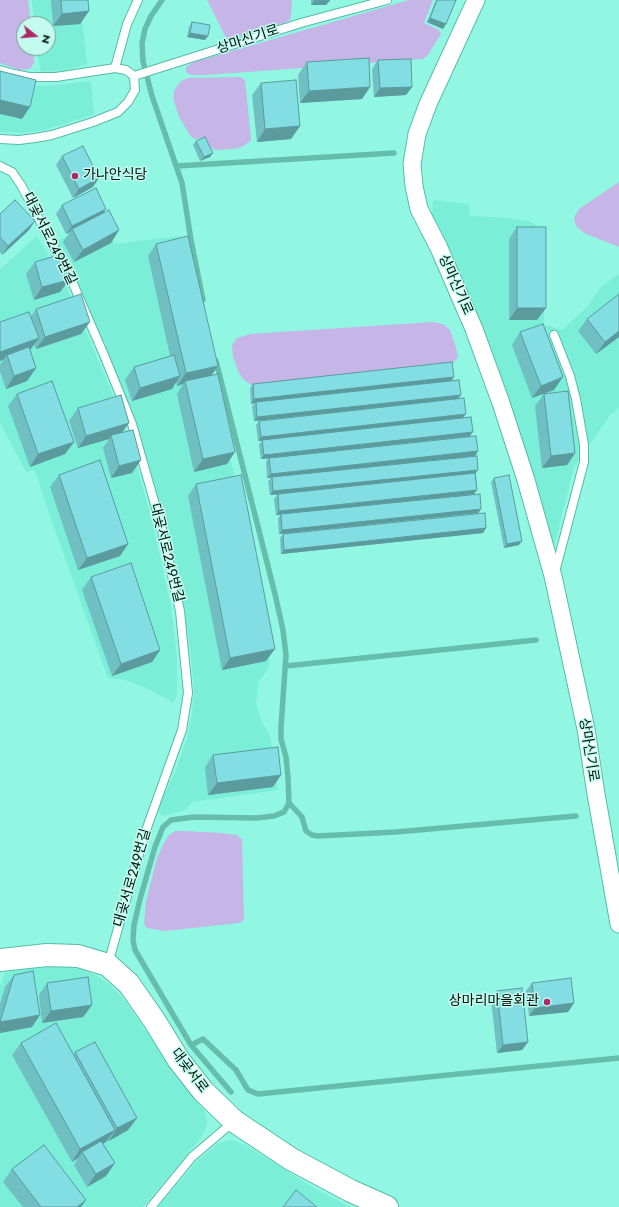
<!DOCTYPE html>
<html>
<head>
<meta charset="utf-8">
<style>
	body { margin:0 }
	#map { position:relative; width:619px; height:1207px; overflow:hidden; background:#91f7e3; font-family:Jost,sans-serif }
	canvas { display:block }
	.north { position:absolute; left:16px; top:16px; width:40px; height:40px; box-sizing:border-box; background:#c3fcef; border:1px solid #759e94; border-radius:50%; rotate:107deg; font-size:11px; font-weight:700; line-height:16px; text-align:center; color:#00100c }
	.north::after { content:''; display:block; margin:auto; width:14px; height:18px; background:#b12664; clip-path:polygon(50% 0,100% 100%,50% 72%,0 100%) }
</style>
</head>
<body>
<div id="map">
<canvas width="619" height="1207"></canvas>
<div class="north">N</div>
</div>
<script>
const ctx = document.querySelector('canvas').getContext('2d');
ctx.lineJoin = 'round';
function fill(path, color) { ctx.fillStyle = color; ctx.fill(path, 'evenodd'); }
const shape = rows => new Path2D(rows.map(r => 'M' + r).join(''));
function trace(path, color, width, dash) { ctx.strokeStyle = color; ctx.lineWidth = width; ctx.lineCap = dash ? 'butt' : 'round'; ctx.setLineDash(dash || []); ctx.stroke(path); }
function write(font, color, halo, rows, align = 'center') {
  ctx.font = font + ' Jost,"Noto Sans KR",sans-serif'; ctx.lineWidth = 3; ctx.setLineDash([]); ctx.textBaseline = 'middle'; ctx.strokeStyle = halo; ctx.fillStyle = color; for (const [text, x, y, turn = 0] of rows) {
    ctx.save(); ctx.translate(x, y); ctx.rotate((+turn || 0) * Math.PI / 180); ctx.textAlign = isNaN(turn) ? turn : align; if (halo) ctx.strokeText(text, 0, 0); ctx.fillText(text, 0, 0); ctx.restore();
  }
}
fill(shape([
	[32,0,80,0,87,64,67,70,41,72,37,48,48,48,48,24,34,24],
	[0,79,20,84,47,86,91,81,94,114,45,130,22,133,0,132],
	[433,200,469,204,470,216,509,218,529,221,539,227,544,236,544,324,562,330,587,307,600,288,619,274,619,408,610,415,574,467,553,551,504,385,467,291,444,238,432,216],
	[103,218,115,244,180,236,232,465,270,662,266,672,258,682,256,704,261,720,270,736,278,790,192,802,185,810,164,816,158,812,163,796,175,773,187,738,192,714,194,689,189,640,174,560,162,512,145,456,120,383,105,345,57,241],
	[37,236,64,281,81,320,111,390,136,462,153,525,171,606,177,657,177,693,174,703,144,687,126,680,108,678,51,519,35,470,26,472,0,423,0,269],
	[48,967,68,967,83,970,97,976,110,985,125,1001,173,1070,204,1110,207,1120,206,1129,200,1139,143,1207,0,1207,0,986,5,972],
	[232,1140,245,1145,314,1188,350,1207,158,1207,199,1159,219,1143]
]), '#7aeed7');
fill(shape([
	[0,0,28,0,31,24,24,24,24,48,33,48,34,63,30,69,19,70,0,63],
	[207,0,292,0,291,16,290,20,284,23,230,39,225,36],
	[409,0,433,0,424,23,439,30,441,34,428,55,423,59,207,75,191,75,186,72,186,67,194,62],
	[240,77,245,80,251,139,248,143,242,147,233,149,215,150,209,146,205,140,201,138,195,139,191,137,179,117,174,101,173,96,175,89,180,82,187,78],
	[619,182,619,247,584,233,576,226,574,218,579,209],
	[432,322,443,324,450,330,456,347,458,357,453,363,251,385,243,379,238,371,233,357,232,345,237,338,250,334],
	[175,831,182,831,222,833,237,835,242,839,244,920,239,923,165,931,147,928,144,924,146,901,157,858,165,841,169,835]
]), '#c5b6e7');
trace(shape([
	[162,0,151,16,145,29,142,43,143,61,152,96,182,183,191,240,203,300],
	[177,166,394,153],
	[216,361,275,594,283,630,286,655,281,727,281,739,286,757,288,778,289,803,284,812,274,816,257,818,194,817,171,820,163,827,155,847,140,899,134,925,133,940,135,950,191,1045,231,1092],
	[286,666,536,640],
	[289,803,302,817,306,831,312,835,318,836,396,832,576,816],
	[191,1045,203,1039,236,1070,248,1090,258,1094,619,1058]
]), '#66bdac', 5.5);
const lane = shape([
	[0,70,14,74,29,77,56,77,115,68],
	[134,76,301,23,387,0],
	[0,139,19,140,35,138,52,135,93,122,118,112,128,102,135,90,134,76,126,70,115,68,127,24,138,0],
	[0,166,12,172,21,185,71,279,104,355,132,424,160,522,180,611,188,693,182,730,144,836,108,964],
	[554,335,570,376,576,399,584,445,584,462,555,572],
	[151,1207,192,1157,233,1122]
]);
const street = shape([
	[476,0,428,104,417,134,412,164,414,186,419,209,439,248,474,329,501,403,526,480,553,576,586,729,596,794,619,924]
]);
const secondary = shape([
	[0,960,47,955,78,956,108,965,129,984,154,1020,178,1059,203,1091,234,1121,291,1159,351,1191,387,1207]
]);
trace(lane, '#54bca9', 10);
trace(street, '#54bca9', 19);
trace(secondary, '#54bca9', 24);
trace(lane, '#fff', 8);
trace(street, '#fff', 17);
trace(secondary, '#fff', 22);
fill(shape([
	[51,0,88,0,89,11,80,24,53,26],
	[311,0,330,0,326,5,311,5],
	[436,0,455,0,446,24,443,29,427,22],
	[192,22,205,40,187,37,189,27],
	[378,60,412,87,406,95,374,97,372,69],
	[307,62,370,87,362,99,300,103,298,75],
	[261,83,300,126,291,139,257,142,252,95],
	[196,141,213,153,210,157,200,161,193,145],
	[62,156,93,187,73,198,56,165],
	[62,205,104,212,119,230,111,243,74,262,63,242,70,232,66,234,56,214],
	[0,214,29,230,2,255,0,252],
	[517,227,546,308,537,320,509,320,509,239],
	[156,244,218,366,211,375,227,464,194,472,177,394,183,384,177,386,176,382,172,389,132,401,125,380,134,367,170,356,148,256],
	[35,262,69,280,60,292,34,300,26,274],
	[36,309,81,334,36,349,34,344,30,350,36,368,27,381,6,389,0,372,0,365],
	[587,319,619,337,596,354,578,331],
	[520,332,554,390,532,398,512,345],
	[454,377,451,381,458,399,463,418,470,436,478,451,475,456,477,490,474,494,481,509,478,513,279,534,278,519,280,515,276,515,274,499,277,495,270,495,268,481,271,478,267,478,266,462,268,459,261,459,259,445,262,441,258,441,256,425,259,421,326,414,254,421,252,406,255,403,251,404,250,389,253,384],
	[17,394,74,442,65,454,30,467,8,406],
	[544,394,575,453,567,465,542,468,535,406],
	[78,408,129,423,122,432,132,473,111,478,103,448,109,439,78,448,69,421],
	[59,475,128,544,120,556,78,570,50,487],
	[494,478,519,545,504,548,491,482],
	[196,484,266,661,222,670,188,496],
	[486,528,483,533,281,554,280,538,283,534],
	[91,577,160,650,152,662,112,676,82,590],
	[213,755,273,787,208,795,205,767],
	[14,975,32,1027,0,1033,0,1004,5,987],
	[47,983,92,1005,83,1017,42,1023,39,995],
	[532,983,574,1003,568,1012,529,1016,526,991],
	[497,991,528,1042,522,1050,497,1053,491,1000],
	[21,1043,73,1055,75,1052,137,1118,128,1130,109,1141,108,1140,106,1142,103,1144,106,1176,87,1187,74,1165,78,1158,72,1162,12,1055],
	[12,1169,86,1200,81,1207,23,1207,3,1182]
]), '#70bfc2');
fill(shape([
	[330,0,326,5,311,5,314,1],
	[89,11,80,24,53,26,62,14],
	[430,18,446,24,443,29,427,22],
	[190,33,208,36,205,40,187,37],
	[370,87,362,99,300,103,309,91],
	[412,87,406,95,374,97,380,88],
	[0,100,30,107,22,119,0,114],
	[300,126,291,139,257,142,265,129],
	[213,153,210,157,200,161,204,157],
	[99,178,93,187,73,198,79,189],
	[106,209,100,217,72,229,70,232,66,234,72,226],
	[35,221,29,230,2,255,8,246],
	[119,230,111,243,74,262,83,250],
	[69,280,60,292,34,300,42,287],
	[517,308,546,308,537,320,509,320],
	[90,322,81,334,36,349,45,337],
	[619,331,619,337,596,354,605,342],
	[39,338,30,350,7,355,3,360,0,361,0,352],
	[218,366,209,379,185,381,183,384,177,386,186,373],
	[36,368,27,381,6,389,14,376],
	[180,376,172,389,132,401,140,388],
	[454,377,451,381,256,402,255,403,251,404,254,399],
	[563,377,554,390,532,398,541,386],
	[461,395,458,399,254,421,257,417],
	[466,414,463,418,258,441,261,437],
	[129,423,120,435,111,435,109,439,78,448,86,436],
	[473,432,470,436,261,459,264,455],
	[74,442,65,454,30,467,38,454],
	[478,451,475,456,267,478,271,474],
	[235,452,227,464,194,472,203,459],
	[575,453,567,465,542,468,551,456],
	[141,460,132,473,111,478,119,466],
	[478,470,475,474,270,495,273,491],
	[477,490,474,494,276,515,279,511],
	[481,509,478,513,279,534,282,530],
	[486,528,483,533,281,554,284,550],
	[522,541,519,545,504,548,507,544],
	[128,544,120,556,78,570,87,558],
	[275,649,266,661,222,670,230,658],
	[160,650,152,662,112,676,121,664],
	[281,775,273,787,208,795,217,783],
	[574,1003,568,1012,529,1016,535,1008],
	[92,1005,83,1017,42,1023,51,1011],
	[40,1015,32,1027,0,1033,0,1022],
	[528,1042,522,1050,497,1053,503,1045],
	[137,1118,128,1130,109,1141,117,1128],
	[115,1130,106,1142,84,1155,82,1152,78,1158,72,1162,80,1149],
	[115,1163,106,1176,87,1187,96,1174],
	[86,1200,81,1207,77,1207]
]), '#5b9b9e');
const building = shape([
	[61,0,88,0,89,11,62,14,61,0],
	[314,0,330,0,314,1,314,0],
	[437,0,456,0,446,24,430,18,437,0],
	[192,22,210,25,208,36,190,33,192,22],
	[369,58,370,87,309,91,307,62,369,58],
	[411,59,412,87,380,88,378,60,411,59],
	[0,71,36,80,30,107,0,100,0,71],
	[296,80,300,126,265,129,261,83,296,80],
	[205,137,213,153,204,157,196,141,205,137],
	[83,146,99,178,79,189,62,156,83,146],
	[96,188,106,209,72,226,62,205,96,188],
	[15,200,35,221,8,246,0,237,0,214,15,200],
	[109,210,119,230,83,250,72,229,109,210],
	[517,227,546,227,546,308,517,308,517,227],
	[188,236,218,366,186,373,156,244,188,236],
	[62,254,69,280,42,287,35,262,62,254],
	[81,294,90,322,45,337,36,309,81,294],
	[619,294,619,331,605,342,587,319,619,294],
	[29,312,39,338,0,352,0,322,29,312],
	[543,324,563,377,541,386,520,332,543,324],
	[29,347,36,368,14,376,7,355,29,347],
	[174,355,180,376,140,388,134,367,174,355],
	[452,362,454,377,254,399,253,384,452,362],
	[218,374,235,452,203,459,185,381,218,374],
	[459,380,461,395,257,417,256,402,459,380],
	[52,381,74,442,38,454,17,394,52,381],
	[568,391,575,453,551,456,544,394,568,391],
	[121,395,129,423,86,436,78,408,121,395],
	[464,398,466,414,261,437,259,421,464,398],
	[471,417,473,432,264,455,262,440,471,417],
	[133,430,141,460,119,466,111,435,133,430],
	[476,436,478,451,271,474,269,458,476,436],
	[477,456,478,470,273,491,272,477,477,456],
	[100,460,128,544,87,558,59,475,100,460],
	[475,473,477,490,279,511,278,494,475,473],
	[241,475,275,649,230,658,196,484,241,475],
	[509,475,522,541,507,544,494,478,509,475],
	[480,494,481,509,282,530,281,514,480,494],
	[485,513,486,528,284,550,283,534,485,513],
	[131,563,160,650,121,664,91,577,131,563],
	[278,747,281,775,217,783,213,755,278,747],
	[33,971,40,1015,0,1022,14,975,33,971],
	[88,977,92,1005,51,1011,47,983,88,977],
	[571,978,574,1003,535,1008,532,983,571,978],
	[522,988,528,1042,503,1045,497,991,522,988],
	[56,1023,115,1130,80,1149,21,1043,56,1023],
	[95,1042,137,1118,117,1128,75,1052,95,1042],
	[101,1141,115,1163,96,1174,82,1152,101,1141],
	[44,1145,86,1200,77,1207,41,1207,12,1169,44,1145],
	[296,1190,317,1207,283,1207,296,1190]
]);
fill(building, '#82dee2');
trace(building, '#5b9b9e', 1);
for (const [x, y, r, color] of [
	[75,176,4,"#b12664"],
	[547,1002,4,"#b12664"]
]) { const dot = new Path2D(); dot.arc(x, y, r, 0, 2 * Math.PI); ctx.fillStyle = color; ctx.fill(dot); trace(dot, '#c3fcef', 1.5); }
write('14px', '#00100c', '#c3fcef', [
	["상마신기로",248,40,-18],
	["대곶서로249번길",49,239,63],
	["상마신기로",455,285,66],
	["대곶서로249번길",166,553,76],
	["상마신기로",588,750,81],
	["대곶서로249번길",133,878,-74],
	["대곶서로",189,1071,53]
]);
write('14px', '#00100c', '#c3fcef', [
	["가나안식당",83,176],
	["상마리마을회관",539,1002,"right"]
], 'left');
</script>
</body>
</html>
